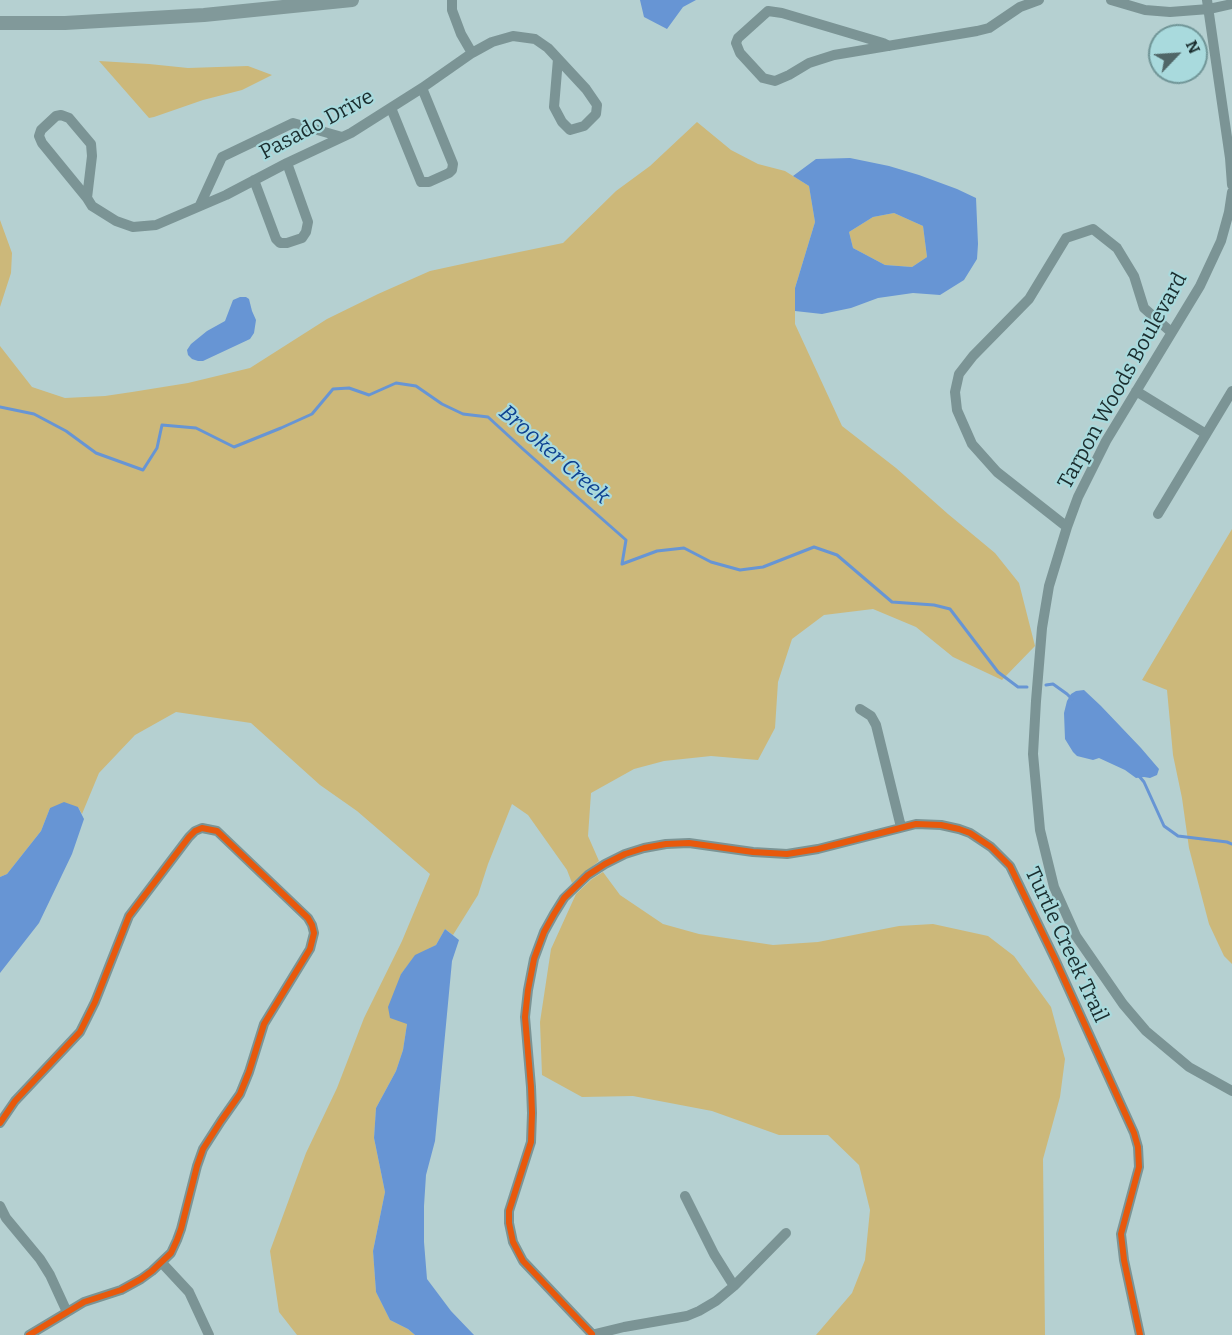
<!DOCTYPE html>
<html>
<head>
<meta charset="utf-8">
<style>
	body { margin:0 }
	#map { position:relative; width:1232px; height:1335px; overflow:hidden; background:#b5d0d1; font-family:Bitter,serif }
	canvas { display:block }
	.north { position:absolute; left:1148px; top:24px; width:60px; height:60px; box-sizing:border-box; background:#a9dadd; border:2px solid #709597; border-radius:50%; rotate:65deg; font-size:16px; font-weight:700; line-height:24px; text-align:center; color:#1a2d2e }
	.north::after { content:''; display:block; margin:auto; width:21px; height:27px; background:#506667; clip-path:polygon(50% 0,100% 100%,50% 72%,0 100%) }
</style>
</head>
<body>
<div id="map">
<canvas width="1232" height="1335"></canvas>
<div class="north">N</div>
</div>
<script>
const ctx = document.querySelector('canvas').getContext('2d');
ctx.lineJoin = 'round';
function fill(path, color) { ctx.fillStyle = color; ctx.fill(path, 'evenodd'); }
const shape = rows => new Path2D(rows.map(r => 'M' + r).join(''));
function trace(path, color, width, dash) { ctx.strokeStyle = color; ctx.lineWidth = width; ctx.lineCap = dash ? 'butt' : 'round'; ctx.setLineDash(dash || []); ctx.stroke(path); }
function write(font, color, halo, rows, align = 'center') {
  ctx.font = font + ' Bitter,serif'; ctx.lineWidth = 4.5; ctx.setLineDash([]); ctx.textBaseline = 'middle'; ctx.strokeStyle = halo; ctx.fillStyle = color; for (const [text, x, y, turn = 0] of rows) {
    ctx.save(); ctx.translate(x, y); ctx.rotate((+turn || 0) * Math.PI / 180); ctx.textAlign = isNaN(turn) ? turn : align; if (halo) ctx.strokeText(text, 0, 0); ctx.fillText(text, 0, 0); ctx.restore();
  }
}
fill(shape([
	[99,61,149,64,188,68,248,66,272,75,242,90,203,100,154,117,149,118],
	[697,122,731,150,758,164,785,171,809,186,815,222,795,288,795,324,842,426,896,468,948,514,995,553,1019,583,1035,646,1002,680,953,657,916,627,873,609,824,615,792,639,778,682,775,728,758,760,711,756,664,761,634,769,591,793,588,836,599,861,572,883,567,870,528,815,512,804,488,864,478,895,453,935,445,929,436,945,415,956,401,974,407,1024,403,1050,396,1071,376,1108,374,1138,385,1192,373,1251,376,1292,390,1320,408,1329,415,1335,297,1335,279,1312,270,1251,306,1153,337,1088,364,1018,402,941,430,874,357,811,320,785,251,723,176,712,135,735,99,773,82,814,78,807,50,808,41,831,7,874,0,877,0,346,32,387,65,398,105,396,132,392,188,383,250,368,327,319,378,294,430,271,490,258,563,243,616,191,650,166],
	[894,213,923,226,927,257,912,267,885,265,853,248,849,232,873,217],
	[0,220,12,253,11,273,0,307],
	[1232,529,1232,964,1224,956,1209,924,1189,848,1182,798,1173,755,1167,690,1142,680],
	[603,872,620,895,663,924,699,934,773,945,818,942,899,926,933,924,988,936,1014,956,1051,1007,1065,1059,1060,1097,1043,1159,1045,1335,816,1335,852,1293,865,1260,870,1210,859,1165,828,1135,779,1135,712,1111,633,1096,582,1097,542,1075,540,1022,551,949,576,894,592,879]
]), '#ccb87a');
fill(shape([
	[640,0,696,0,683,7,667,29,644,17],
	[850,158,889,166,919,175,957,189,976,198,978,244,977,259,964,280,940,295,913,293,878,298,851,308,822,314,795,311,795,288,815,222,809,186,793,176,816,159],
	[894,213,923,226,927,257,912,267,885,265,853,248,849,232,873,217],
	[240,297,246,297,249,299,252,311,256,320,254,333,250,339,203,361,198,361,192,359,188,355,187,350,191,344,207,331,225,321,233,300],
	[1084,690,1101,706,1141,748,1159,769,1157,775,1150,778,1144,777,1136,778,1125,770,1099,758,1093,760,1077,756,1073,752,1065,739,1064,713,1067,701,1071,694,1076,691],
	[64,802,78,807,84,819,72,854,39,923,0,973,0,877,7,874,41,831,50,808],
	[445,929,459,940,452,961,435,1141,426,1175,424,1206,424,1242,427,1279,451,1311,474,1335,415,1335,408,1329,390,1320,376,1292,373,1251,385,1192,374,1138,376,1108,396,1071,403,1050,407,1024,390,1018,388,1007,401,974,415,955,436,945]
]), '#6795d4');
trace(shape([
	[0,407,34,414,66,431,96,453,143,470,157,448,162,425,196,428,234,447,281,428,312,414,333,389,349,388,369,395,396,383,416,386,442,404,463,414,488,417,524,450,626,540,622,564,657,551,684,548,711,562,740,570,763,567,814,547,837,555,892,602,934,605,950,609,998,672,1018,687,1027,687],
	[1046,685,1053,684,1067,694,1072,699],
	[1139,776,1144,782,1164,826,1178,836,1227,842,1232,844]
]), '#6795d4', 3);
trace(shape([
	[452,0,452,10,461,34,472,53],
	[1111,0,1145,10,1170,12,1209,9,1232,4],
	[1207,0,1230,158,1232,185],
	[889,46,883,43,782,13,768,11,738,38,736,43,740,53,763,78,775,81,789,75,809,63,834,55,977,31,989,28,1020,7,1039,0],
	[391,108,421,182,429,182,449,173,452,170,453,164,422,88],
	[254,180,276,239,280,243,287,243,302,238,306,232,308,222,287,163],
	[1232,192,1229,212,1221,241,1200,286,1106,441,1078,497,1067,527,1049,586,1042,628,1036,701,1033,754,1040,830,1054,887,1076,936,1123,1004,1146,1031,1189,1067,1232,1091],
	[87,198,92,156,91,144,69,118,61,115,56,116,41,130,39,136,42,143,87,198,92,206,116,221,133,227,156,225,226,195,287,163,351,133,422,88,472,53,492,42,513,36,535,39,548,48,586,89,597,105,596,114,584,126,570,130,562,122,554,107,558,59],
	[200,205,222,157,293,123,342,137],
	[1136,391,1206,434],
	[1158,514,1232,391],
	[1067,527,997,472,972,444,957,410,955,392,959,374,973,356,1029,299,1066,238,1093,229,1117,248,1134,276,1144,308,1171,332],
	[860,709,871,716,876,725,901,827],
	[0,1123,15,1101,80,1032,95,1002,129,916,189,837,195,831,202,828,217,831,308,918,312,925,314,933,310,949,264,1024,249,1072,240,1094,221,1121,203,1149,197,1166,181,1229,177,1240,171,1253,152,1271,141,1279,121,1290,84,1302,29,1335],
	[685,1196,714,1254,734,1286],
	[0,1206,6,1218,40,1259,50,1275,67,1312],
	[162,1263,189,1292,209,1335],
	[592,1334,523,1261,513,1242,509,1223,509,1211,531,1142,532,1113,531,1087,525,1017,528,990,534,959,544,932,554,914,564,898,588,875,605,864,625,854,644,848,666,844,689,843,753,852,787,854,818,849,916,824,941,825,959,829,970,833,991,847,1010,866,1055,959,1134,1133,1138,1147,1139,1167,1121,1234,1124,1260,1140,1335],
	[591,1335,624,1327,687,1316,699,1311,716,1301,734,1286,786,1233]
]), '#7b9495', 10);
trace(shape([
	[0,23,65,23,204,15,352,0]
]), '#81999a', 14);
trace(shape([
	[0,1123,15,1101,80,1032,95,1002,129,916,189,837,195,831,202,828,217,831,308,918,312,925,314,933,310,949,264,1024,249,1072,240,1094,221,1121,203,1149,197,1166,181,1229,177,1240,171,1253,152,1271,141,1279,121,1290,84,1302,29,1335],
	[592,1334,523,1261,513,1242,509,1223,509,1211,531,1142,532,1113,531,1087,525,1017,528,990,534,959,544,932,554,914,564,898,588,875,605,864,625,854,644,848,666,844,689,843,753,852,787,854,818,849,916,824,941,825,959,829,970,833,991,847,1010,866,1055,959,1134,1133,1138,1147,1139,1167,1121,1234,1124,1260,1140,1335]
]), '#e8590c', 6);
write('21px', '#1a2d2e', '#a9dadd', [
	["Pasado Drive",317,125,-28],
	["Tarpon Woods Boulevard",1123,381,-61],
	["Turtle Creek Trail",1066,945,65]
]);
write('italic 22px', '#0d4191', '#a9dadd', [
	["Brooker Creek",554,455,41]
]);
</script>
</body>
</html>
